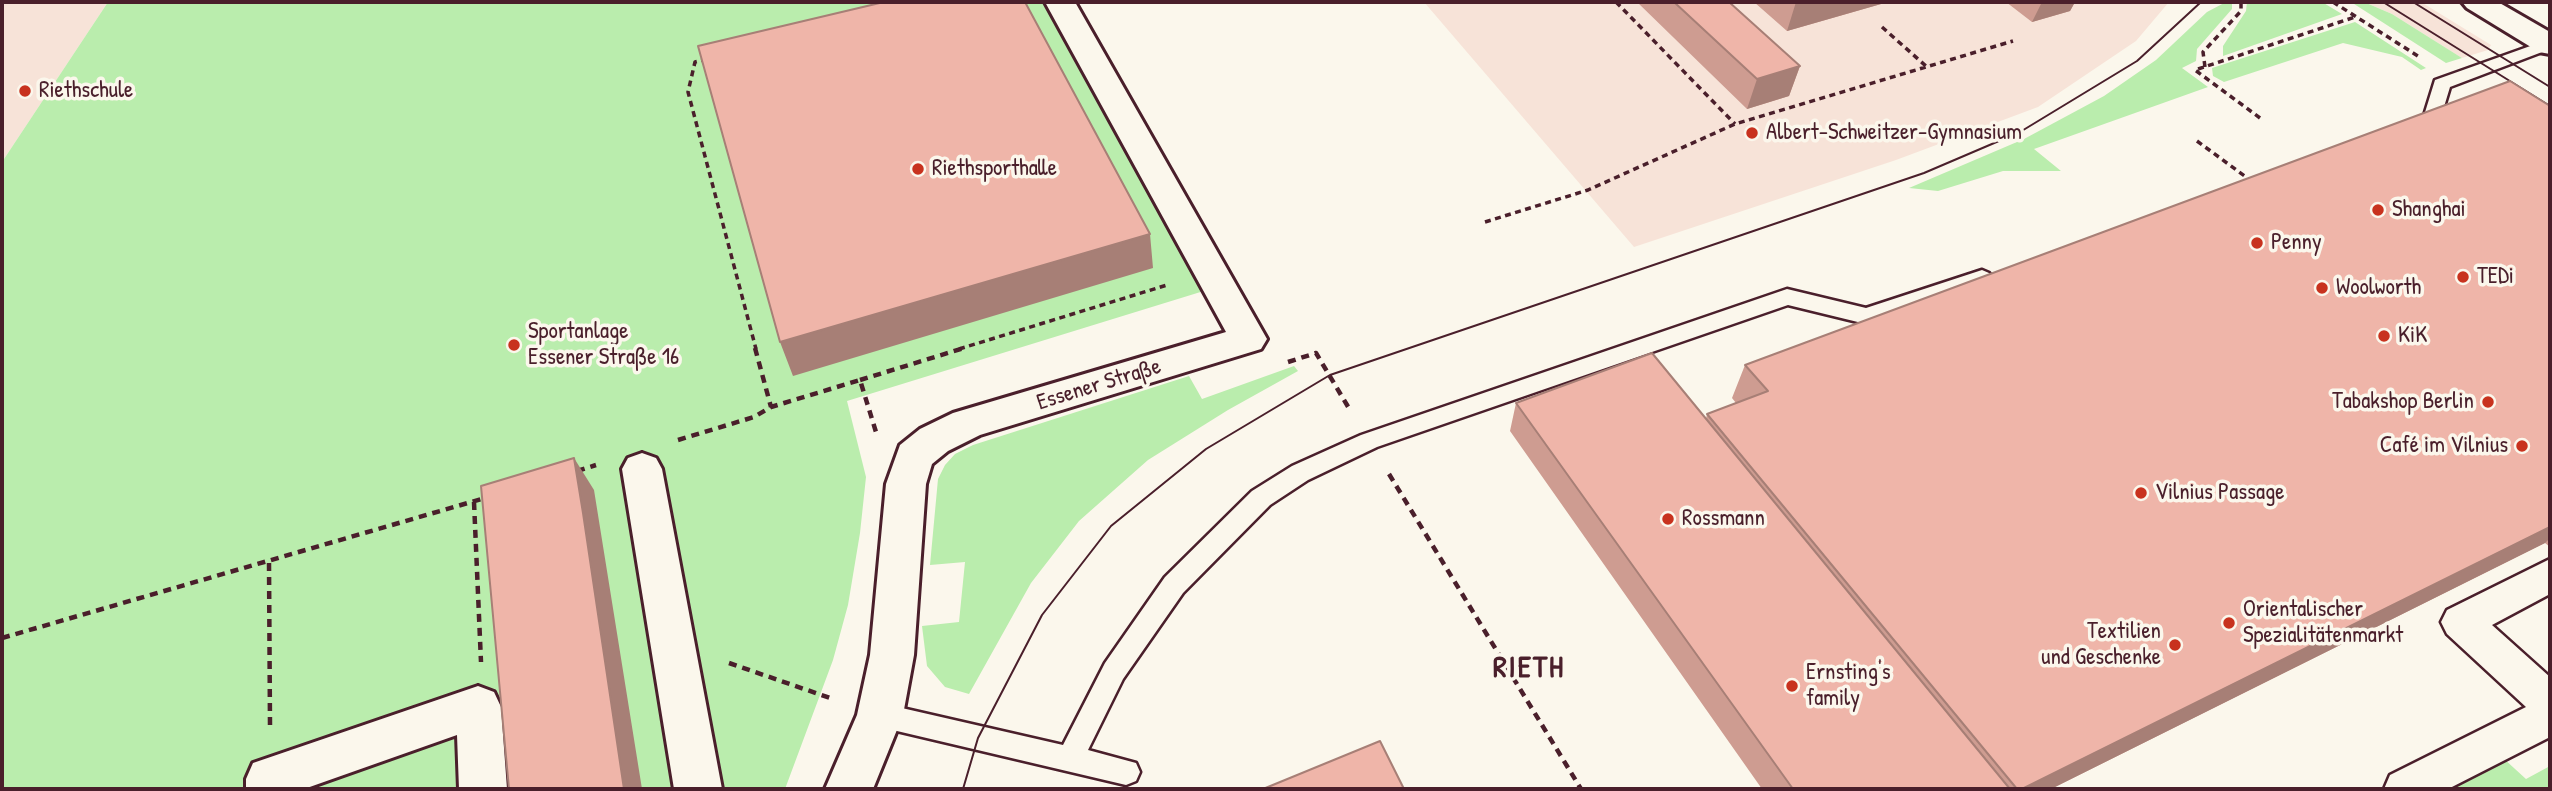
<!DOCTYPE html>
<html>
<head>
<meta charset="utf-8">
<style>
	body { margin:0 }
	#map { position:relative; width:2552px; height:791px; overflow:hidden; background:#fbf7ec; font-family:"Patrick Hand",sans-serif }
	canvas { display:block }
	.frame { position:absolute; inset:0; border:4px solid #4a1f2b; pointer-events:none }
</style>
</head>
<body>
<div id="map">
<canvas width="2552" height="791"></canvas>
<div class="frame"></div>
</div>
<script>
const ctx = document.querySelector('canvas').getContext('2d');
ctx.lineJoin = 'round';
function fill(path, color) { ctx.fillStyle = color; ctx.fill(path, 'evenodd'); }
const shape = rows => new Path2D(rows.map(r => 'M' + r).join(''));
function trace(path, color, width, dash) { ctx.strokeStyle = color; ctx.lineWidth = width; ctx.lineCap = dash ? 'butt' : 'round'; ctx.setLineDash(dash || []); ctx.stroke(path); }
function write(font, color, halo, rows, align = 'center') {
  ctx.font = font + ' "Patrick Hand",sans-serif'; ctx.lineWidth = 7; ctx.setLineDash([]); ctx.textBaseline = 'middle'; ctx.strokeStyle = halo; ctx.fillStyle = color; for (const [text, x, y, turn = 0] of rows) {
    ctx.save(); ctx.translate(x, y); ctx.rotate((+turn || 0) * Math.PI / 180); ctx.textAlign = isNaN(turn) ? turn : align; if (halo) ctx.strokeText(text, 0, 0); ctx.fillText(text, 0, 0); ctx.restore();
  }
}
fill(shape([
	[2,2,108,2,2,162],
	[1424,2,2169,2,2136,41,2038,107,1896,160,1634,247],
	[2364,2,2421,2,2491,45,2488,50,2462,58,2392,14]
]), '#f7e3d8');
fill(shape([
	[108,2,1047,2,1207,290,847,401,866,477,860,533,848,605,833,660,785,789,2,789,2,162],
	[2226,2,2232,2,2232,9,2197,49,2196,61,2182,68,2208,87,2034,149,2061,171,2003,171,1938,191,1909,188,2024,139,2104,96,2156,60,2207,12],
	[2247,2,2322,2,2342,14,2223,56,2223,46,2246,11],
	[2351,2,2364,2,2392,14,2462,58,2446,63],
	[2355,22,2426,68,2421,70,2402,57,2343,43,2224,82,2213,76,2212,68],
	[1294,366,1298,371,1228,410,1148,460,1079,521,1031,583,969,694,945,687,927,666,922,626,959,622,965,562,930,565,938,479,945,465,955,454,973,445,1189,376,1202,399],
	[2503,758,2526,779,2550,766,2550,789,2444,789]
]), '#baedad');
const service = shape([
	[2550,39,2550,49,2450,87,2437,130,2419,136,2412,134,2409,130,2412,126,2422,122,2435,80,2550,39],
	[1982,270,1989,273,1993,278,1989,283,1866,324,1788,305,1377,447,1308,480,1270,505,1183,593,1123,679,1088,750,1136,763,1140,772,1136,781,1126,785,880,727,870,724,866,715,870,706,880,703,1063,745,1105,663,1165,577,1252,491,1292,466,1361,435,1787,289,1866,308,1982,270]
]);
const pedestrian = shape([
	[2550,559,2550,594,2492,625,2550,677,2550,737,2448,789,2384,789,2390,775,2526,707,2447,634,2441,622,2447,610,2550,559]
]);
const minor = shape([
	[1045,2,1075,2,1267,339,1261,349,980,435,948,451,932,464,926,484,914,655,903,715,873,789,825,789,857,715,870,655,886,484,900,445,920,429,953,413,1226,332,1045,2],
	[642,453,656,458,662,469,722,789,674,789,622,469,628,458,642,453],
	[478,686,494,692,501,707,507,789,459,789,457,735,304,789,246,789,246,779,253,763,478,686]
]);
const tertiary = shape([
	[2462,2,2498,2,2550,32,2550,54,2539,52,2467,8,2462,2]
]);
trace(service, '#4a1f2b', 5);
trace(pedestrian, '#4a1f2b', 5);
trace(minor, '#4a1f2b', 6);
trace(tertiary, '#4a1f2b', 6);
trace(shape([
	[1616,2,1735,124],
	[2333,2,2421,58],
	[1882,27,1927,67],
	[707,59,695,62,688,92,756,349],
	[2205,67,2203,52,2241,11,2241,2],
	[2260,118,2195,70,2355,17],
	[2197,141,2250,180],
	[1485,222,1588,190,1735,124,2013,41],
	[959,349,1167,285]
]), '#4a1f2b', 3.5, [6, 4.5]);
trace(shape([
	[755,348,771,407],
	[1288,362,1316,353,1350,410],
	[860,380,964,348],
	[678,440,754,417,771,407,860,380,876,432],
	[577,471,596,465],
	[1389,474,1581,789],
	[474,502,481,662],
	[269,563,270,726],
	[2,638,485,498],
	[729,663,833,699]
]), '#4a1f2b', 4.5, [8, 6]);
fill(service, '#fbf7ec');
fill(pedestrian, '#fbf7ec');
fill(minor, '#fbf7ec');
fill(tertiary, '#fbf7ec');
trace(shape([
	[2383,2,2550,106],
	[2413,2,2550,87],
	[963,789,978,738,1042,615,1111,526,1206,449,1330,375,1924,173,2020,132,2137,61,2201,2]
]), '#4a1f2b', 2);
fill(shape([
	[1637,2,1729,2,1800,66,1789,96,1747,109],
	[1754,2,1888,2,1787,31],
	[2006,2,2075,2,2070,11,2032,22],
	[2550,106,2550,547,2545,543,2051,789,1762,789,1510,431,1516,403,1706,419,1707,414,1736,403,1732,398,1745,365]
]), '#ce9c91');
fill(shape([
	[1796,2,1888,2,1787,31],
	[2042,2,2075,2,2070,11,2032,22],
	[1800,66,1789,96,1747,109,1757,79],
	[1150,234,1153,268,793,376,780,342],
	[574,458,594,490,642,789,624,789],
	[2550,527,2550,538,2545,543,2051,789,2022,789]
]), '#a77f76');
const building = shape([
	[884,2,1025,2,1150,234,780,342,698,46,884,2],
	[1674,2,1729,2,1800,66,1757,79,1674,2],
	[2510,81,2550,106,2550,527,2022,789,2017,789,1707,414,1768,391,1745,365,2510,81],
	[1652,353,2010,789,1793,789,1516,403,1652,353],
	[574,458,583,513,624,789,509,789,481,486,574,458],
	[1380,741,1404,789,1263,789,1380,741]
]);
fill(building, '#efb5a9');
trace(building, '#a77f76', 2);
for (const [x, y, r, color] of [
	[25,91,7,"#c8321e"],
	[1752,133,7,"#c8321e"],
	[918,169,7,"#c8321e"],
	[2378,210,7,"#c8321e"],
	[2257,243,7,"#c8321e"],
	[2463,277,7,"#c8321e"],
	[2322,288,7,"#c8321e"],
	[2384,336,7,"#c8321e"],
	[514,345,7,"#c8321e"],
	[2488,402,7,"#c8321e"],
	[2522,446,7,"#c8321e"],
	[2141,493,7,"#c8321e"],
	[1668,519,7,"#c8321e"],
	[2229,623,7,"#c8321e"],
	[2175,645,7,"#c8321e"],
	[1792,686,7,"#c8321e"]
]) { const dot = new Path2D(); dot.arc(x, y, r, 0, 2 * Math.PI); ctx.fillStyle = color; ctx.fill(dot); trace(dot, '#fbf7ec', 2.5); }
write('23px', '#4a1f2b', '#fbf7ec', [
	["Riethschule",39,91],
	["Albert-Schweitzer-Gymnasium",1766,133],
	["Riethsporthalle",932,169],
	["Shanghai",2392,210],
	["Penny",2271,243],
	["TEDi",2477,277],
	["Woolworth",2336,288],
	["Sportanlage",528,332],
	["Essener Straße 16",528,358],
	["KiK",2398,336],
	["Tabakshop Berlin",2474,402,"right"],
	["Café im Vilnius",2508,446,"right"],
	["Vilnius Passage",2155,493],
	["Rossmann",1682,519],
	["Orientalischer",2243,610],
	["Spezialitätenmarkt",2243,636],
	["Textilien",2161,632,"right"],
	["und Geschenke",2161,658,"right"],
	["Ernsting's",1806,673],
	["family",1806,699]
], 'left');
write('23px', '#4a1f2b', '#fbf7ec', [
	["Essener Straße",1099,385,-17]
]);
ctx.letterSpacing = '2px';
write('bold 30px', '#4a1f2b', '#fbf7ec', [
	["RIETH",1529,669]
]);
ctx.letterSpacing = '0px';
</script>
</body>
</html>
